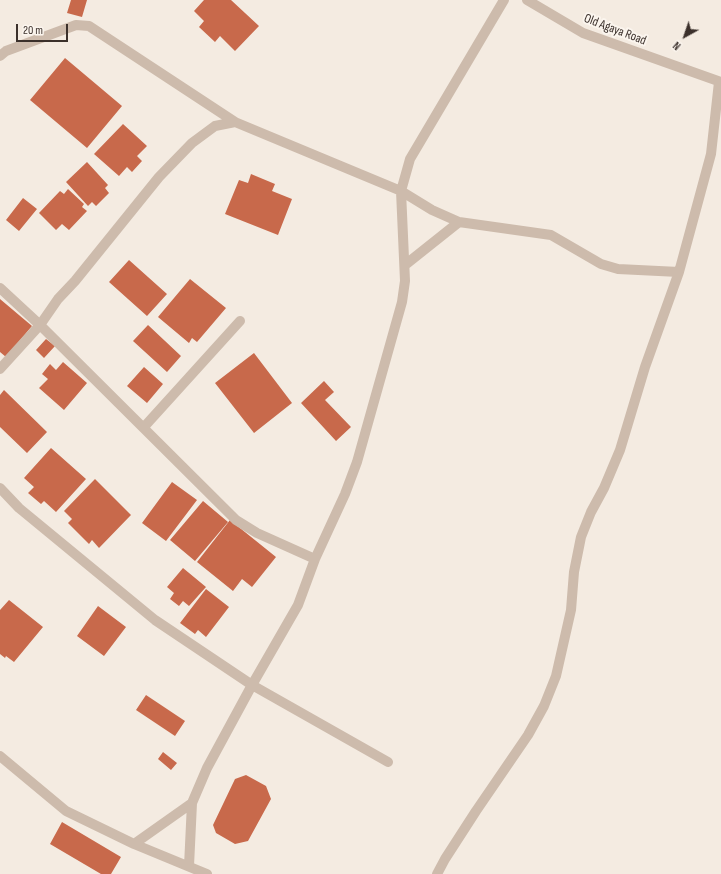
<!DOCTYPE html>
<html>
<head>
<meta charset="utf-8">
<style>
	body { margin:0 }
	#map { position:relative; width:721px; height:874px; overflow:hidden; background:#f4ebe1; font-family:"Sofia Sans Condensed",sans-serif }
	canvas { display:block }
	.north { position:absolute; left:665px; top:16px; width:40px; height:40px; -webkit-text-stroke:3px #fbf5ee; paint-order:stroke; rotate:220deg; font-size:11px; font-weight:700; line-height:16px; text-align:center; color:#3b302b }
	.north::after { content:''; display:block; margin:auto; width:14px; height:18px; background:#3b302b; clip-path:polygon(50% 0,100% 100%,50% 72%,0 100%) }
	.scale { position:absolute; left:16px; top:24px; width:52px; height:18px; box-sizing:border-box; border:2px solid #3b302b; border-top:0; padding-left:5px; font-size:12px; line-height:14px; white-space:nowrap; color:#3b302b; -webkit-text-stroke:3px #fbf5ee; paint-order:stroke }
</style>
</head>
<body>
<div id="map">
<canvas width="721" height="874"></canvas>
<div class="north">N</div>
<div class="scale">20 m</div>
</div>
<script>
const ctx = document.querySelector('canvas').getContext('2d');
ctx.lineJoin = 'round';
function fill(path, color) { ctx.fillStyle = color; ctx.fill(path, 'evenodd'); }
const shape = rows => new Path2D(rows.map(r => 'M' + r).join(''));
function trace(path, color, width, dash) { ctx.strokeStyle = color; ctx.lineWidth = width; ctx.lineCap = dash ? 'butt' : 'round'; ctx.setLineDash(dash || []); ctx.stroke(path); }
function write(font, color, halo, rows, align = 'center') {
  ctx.font = font + ' "Sofia Sans Condensed",sans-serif'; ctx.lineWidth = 4; ctx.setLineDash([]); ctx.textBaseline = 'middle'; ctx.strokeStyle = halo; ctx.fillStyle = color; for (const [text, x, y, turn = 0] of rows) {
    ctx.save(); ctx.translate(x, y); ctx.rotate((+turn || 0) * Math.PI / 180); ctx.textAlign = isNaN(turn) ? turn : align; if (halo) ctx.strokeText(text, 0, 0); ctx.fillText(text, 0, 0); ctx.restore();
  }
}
fill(shape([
	[71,0,87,0,82,17,67,13],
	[204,0,231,0,259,26,235,51,220,36,215,42,199,27,204,21,194,11],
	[65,58,122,106,87,148,30,100],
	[123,124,147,146,137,156,142,161,132,172,127,167,119,176,94,154],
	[87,162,108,185,105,188,109,193,96,206,92,202,88,206,66,182],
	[251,174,275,184,272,191,292,199,278,235,225,214,239,180,248,183],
	[68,189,84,204,82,207,87,211,69,230,62,224,56,230,39,213,60,191,64,194],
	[23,198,37,209,19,231,6,220],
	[129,260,167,294,147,316,109,282],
	[190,279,226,308,197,342,192,338,189,343,158,317],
	[0,299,32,326,6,357,0,352],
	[148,325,181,356,167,372,133,341],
	[46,339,55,346,44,358,36,350],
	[254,353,292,403,254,433,215,383],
	[63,362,87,383,64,410,39,388,48,379,42,374,50,364,56,370],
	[144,367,163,384,147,403,127,386],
	[324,381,334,392,325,400,351,427,336,441,301,403],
	[4,390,47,432,27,453,0,427,0,395],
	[51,448,86,479,56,512,44,501,41,504,28,493,34,487,24,478],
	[95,479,131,515,99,548,92,540,89,544,68,523,72,519,64,511],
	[172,482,197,500,166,541,142,523],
	[203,501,228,522,195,561,170,540],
	[230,520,276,557,252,587,242,579,233,591,197,562],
	[183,568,206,587,189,606,183,601,179,606,170,599,174,593,167,587],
	[206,589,229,607,206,637,198,630,195,634,180,623],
	[9,600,43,627,14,662,6,656,5,658,0,654,0,610],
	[98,606,126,627,104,656,77,636],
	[146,695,185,721,175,736,136,710],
	[163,752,177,763,171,770,158,759],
	[246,775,266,786,271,799,248,841,235,844,216,833,213,825,235,779],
	[62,822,121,857,111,874,101,874,50,844]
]), '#c8694b');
trace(shape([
	[527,0,583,33,721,82],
	[0,56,6,51,76,25,89,26,235,122],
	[405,265,459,222],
	[0,288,40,325,58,299,75,281,159,177,192,143,215,126,235,122,401,191,432,210,459,222,551,235,601,264,618,269,679,272],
	[0,369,40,325,236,520,257,533,315,559],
	[144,427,240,321],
	[0,488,19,508,155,620,252,685,388,762],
	[0,756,66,811,134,844,207,874],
	[134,844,192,803,207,768,220,744,252,685,298,605,315,559,345,494,357,462,402,302,405,281,401,191,410,159,504,0],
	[189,866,192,803],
	[437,874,445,859,476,811,528,735,544,706,556,676,571,610,574,572,581,537,591,512,604,488,620,450,645,367,679,272,711,154,719,82]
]), '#cdbbac', 10);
write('13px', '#3b302b', '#fbf5ee', [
	["Old Agaya Road",615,30,21]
]);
</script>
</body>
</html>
